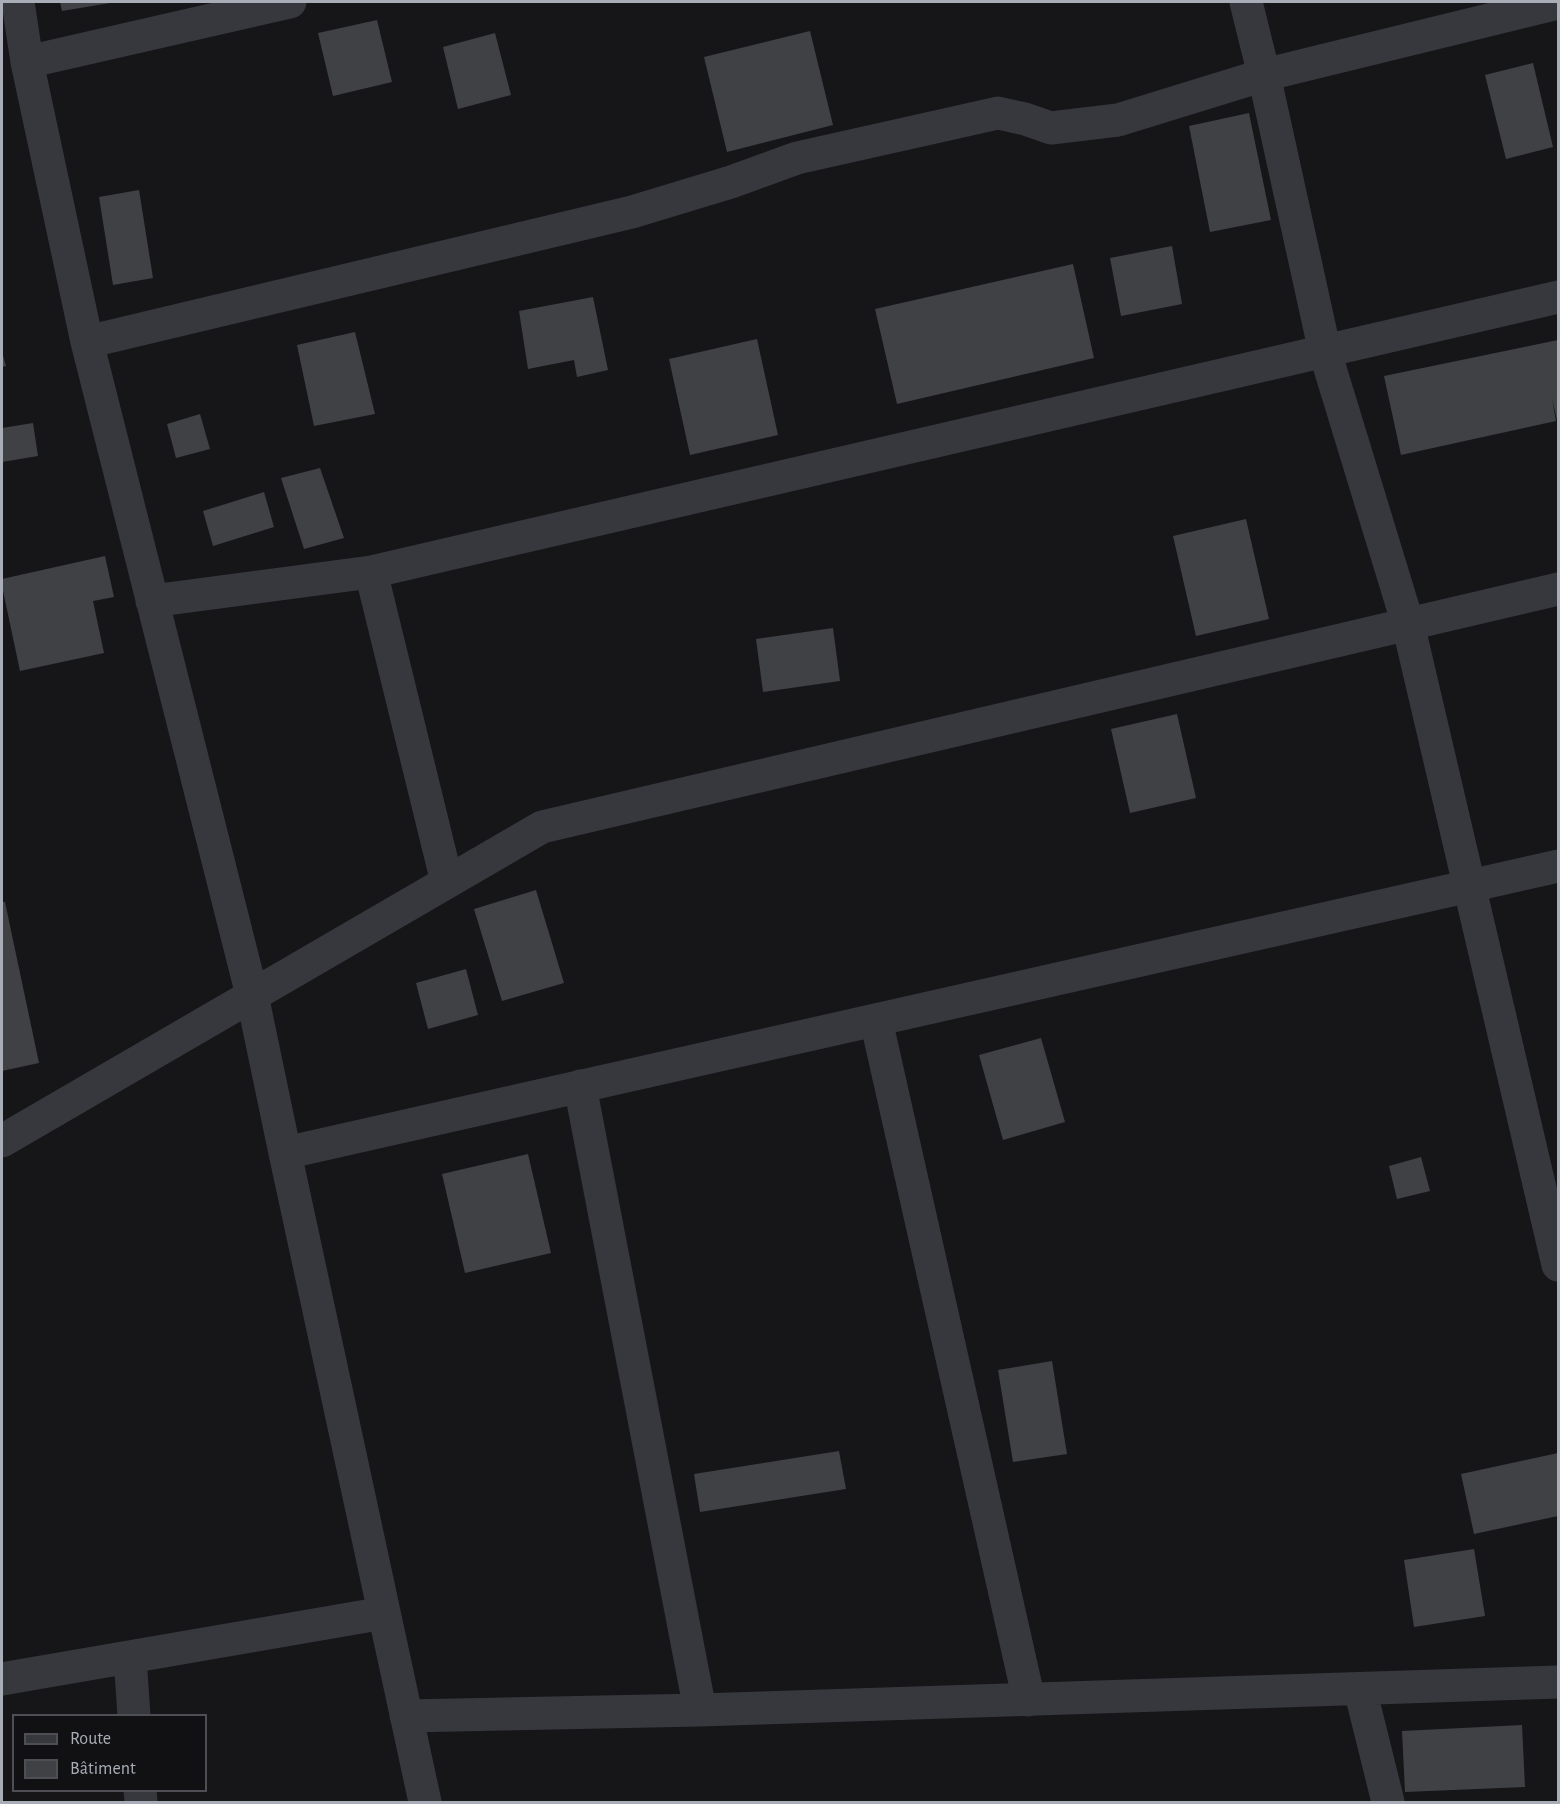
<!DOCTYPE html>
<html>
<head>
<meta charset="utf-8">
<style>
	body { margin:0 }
	#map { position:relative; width:1560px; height:1804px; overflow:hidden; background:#161618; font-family:"Alegreya Sans",sans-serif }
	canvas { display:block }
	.frame { position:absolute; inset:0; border:3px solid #a8adb8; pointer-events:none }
	.legend { position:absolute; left:12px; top:1714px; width:195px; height:78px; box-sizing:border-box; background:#111113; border:2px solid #4d4f55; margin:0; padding:8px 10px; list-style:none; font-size:18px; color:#a8adb8 }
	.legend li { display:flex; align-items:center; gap:12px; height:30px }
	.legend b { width:30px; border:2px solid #4d4f55 }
</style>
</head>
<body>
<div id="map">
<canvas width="1560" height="1804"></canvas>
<div class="frame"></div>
<ul class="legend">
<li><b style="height:8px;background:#37383d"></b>Route</li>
<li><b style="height:16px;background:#404145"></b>Bâtiment</li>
</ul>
</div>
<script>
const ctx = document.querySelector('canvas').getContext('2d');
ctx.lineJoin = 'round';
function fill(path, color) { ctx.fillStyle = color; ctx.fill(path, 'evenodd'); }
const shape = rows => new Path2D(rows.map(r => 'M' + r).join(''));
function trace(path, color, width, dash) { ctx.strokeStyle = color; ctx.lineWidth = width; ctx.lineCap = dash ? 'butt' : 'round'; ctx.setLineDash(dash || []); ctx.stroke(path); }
fill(shape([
	[60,2,110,2,110,3,62,11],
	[377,20,392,82,333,96,318,33],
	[810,31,833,125,727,152,704,57],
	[495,33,511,95,458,109,443,47],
	[1533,63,1553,147,1506,159,1485,75],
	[1249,113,1271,220,1210,232,1189,126],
	[139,190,153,278,113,285,99,197],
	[1172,246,1182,304,1121,316,1110,258],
	[1073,264,1094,358,897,404,875,309],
	[593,297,608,370,577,377,574,360,528,369,519,311],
	[355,332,375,414,314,426,297,345],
	[757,339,778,435,690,455,669,359],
	[1558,340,1558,424,1552,399,1556,421,1401,455,1384,376],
	[2,352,6,366,2,367],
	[200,414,210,449,176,458,167,424],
	[33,423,38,456,2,462,2,428],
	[320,468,344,538,304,549,281,478],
	[264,492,274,527,213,546,203,511],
	[1246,519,1269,619,1196,636,1173,536],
	[105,556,114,597,93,601,104,653,20,671,2,586,2,579],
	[833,628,840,681,763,692,756,639],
	[1177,714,1196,798,1130,813,1111,729],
	[536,890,564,983,502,1001,474,909],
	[2,902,5,902,39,1063,2,1071],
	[466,969,478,1015,428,1029,416,983],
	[1041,1038,1065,1122,1003,1140,979,1055],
	[528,1154,551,1253,465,1273,442,1174],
	[1421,1157,1430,1191,1397,1199,1389,1166],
	[1052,1361,1067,1454,1013,1462,998,1370],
	[839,1451,846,1489,700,1512,694,1474],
	[1558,1453,1558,1516,1474,1534,1461,1474],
	[1474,1549,1485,1616,1414,1627,1404,1560],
	[1522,1725,1525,1787,1405,1792,1402,1731]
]), '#404145');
trace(shape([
	[18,2,27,62,87,342,252,995,285,1153,425,1802],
	[1246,2,1264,75,1325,352,1408,624,1558,1265],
	[27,62,290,2],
	[87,342,632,212,731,182,797,158,998,113,1025,119,1051,128,1118,120,1264,75,1558,3],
	[371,572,447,882],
	[152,601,371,572,1558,297],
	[876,1020,1029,1700],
	[580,1086,700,1710],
	[2,1141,542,827,1558,589],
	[285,1153,1558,866],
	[130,1657,134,1716],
	[2,1679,384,1613],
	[1360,1689,1388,1802],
	[406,1716,700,1710,1558,1682],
	[140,1790,141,1802]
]), '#37383d', 33);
</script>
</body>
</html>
